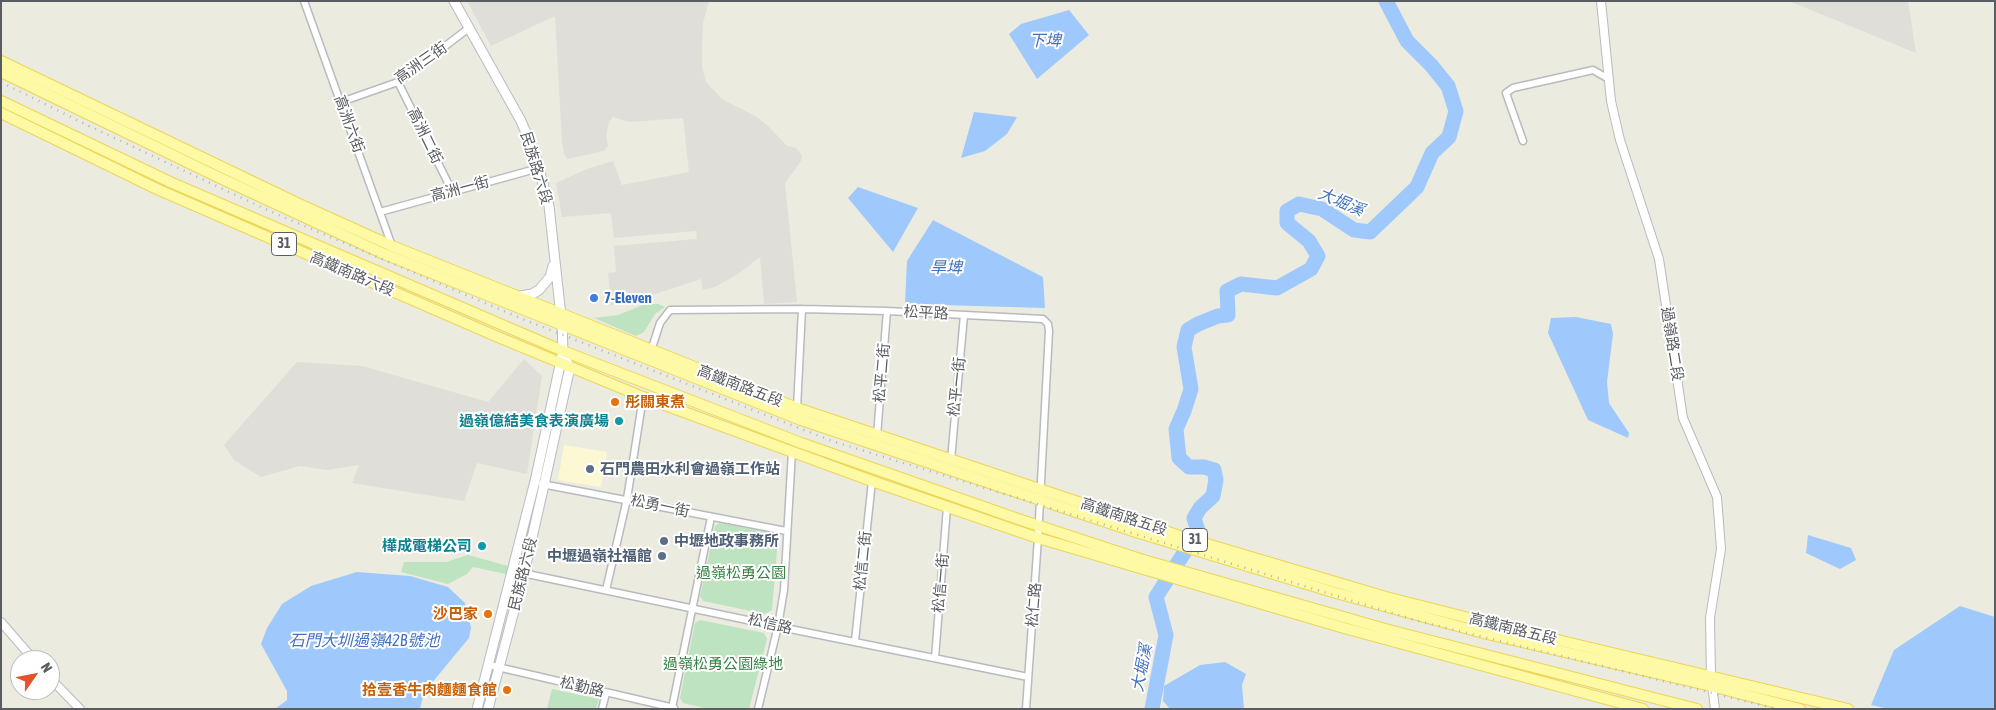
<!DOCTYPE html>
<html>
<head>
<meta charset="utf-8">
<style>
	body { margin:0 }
	#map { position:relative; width:1996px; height:710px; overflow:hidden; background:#ecebe0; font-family:"Asap Condensed",sans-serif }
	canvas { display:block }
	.frame { position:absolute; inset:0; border:2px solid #595c61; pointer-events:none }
	.north { position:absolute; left:10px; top:650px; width:50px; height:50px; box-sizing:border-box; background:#fff; border:1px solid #bdbec0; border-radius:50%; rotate:57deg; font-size:14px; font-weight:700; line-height:20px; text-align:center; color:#595c61 }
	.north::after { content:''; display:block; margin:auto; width:18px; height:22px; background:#e4522e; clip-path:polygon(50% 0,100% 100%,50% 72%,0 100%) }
</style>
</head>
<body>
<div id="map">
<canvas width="1996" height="710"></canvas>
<div class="frame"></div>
<div class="north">N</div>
</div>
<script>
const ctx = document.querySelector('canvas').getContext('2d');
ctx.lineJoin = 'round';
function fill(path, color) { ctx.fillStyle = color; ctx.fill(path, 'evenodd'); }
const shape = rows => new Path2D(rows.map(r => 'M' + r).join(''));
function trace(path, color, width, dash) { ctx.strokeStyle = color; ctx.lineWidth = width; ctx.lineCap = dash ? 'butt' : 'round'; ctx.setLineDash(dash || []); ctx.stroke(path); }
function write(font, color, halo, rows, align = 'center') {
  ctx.font = font + ' "Asap Condensed","Noto Sans TC",sans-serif'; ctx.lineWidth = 4; ctx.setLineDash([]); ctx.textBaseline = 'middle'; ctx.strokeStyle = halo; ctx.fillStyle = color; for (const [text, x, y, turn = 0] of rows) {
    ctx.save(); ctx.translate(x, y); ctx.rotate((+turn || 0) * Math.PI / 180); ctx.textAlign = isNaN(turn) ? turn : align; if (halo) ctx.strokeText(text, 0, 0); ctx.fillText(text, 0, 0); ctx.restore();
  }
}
fill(shape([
	[564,445,607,452,601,487,558,480]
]), '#fdf8d4');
fill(shape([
	[467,1,709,1,703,23,702,43,702,67,706,82,722,99,757,117,769,127,787,146,796,148,802,155,801,161,785,183,797,302,764,304,760,257,738,274,715,287,703,290,701,279,649,296,611,305,608,273,616,272,614,246,697,239,696,231,614,238,611,213,562,217,556,183,587,169,613,161,622,185,689,172,683,118,630,122,613,117,609,122,606,136,608,146,604,151,567,159,564,154,562,142,555,16,491,46],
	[1789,1,1908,1,1916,53],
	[524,359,542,376,527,474,477,463,464,501,352,483,359,465,327,470,300,466,261,477,234,460,224,445,297,362,362,366,488,402]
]), '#dfded8');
fill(shape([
	[645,304,658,304,665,307,655,314,644,332,636,336,594,318,618,315],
	[720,523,774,533,778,539,772,610,765,614,703,601,700,596,715,526],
	[468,555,508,566,506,574,473,567,467,574,448,584,401,572,404,562,446,562],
	[700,620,764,633,767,639,749,709,709,709,683,703,680,698,695,623],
	[552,689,599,699,596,709,547,709]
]), '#bde3c1');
fill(shape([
	[1069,10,1089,35,1037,79,1009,34,1021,24],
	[974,112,1017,117,1007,134,985,151,961,158],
	[858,187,918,208,893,252,848,198],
	[933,220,1043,277,1045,308,905,304,907,261],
	[1576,317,1611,324,1613,334,1607,382,1609,403,1629,433,1628,438,1588,420,1548,333,1551,318],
	[1808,535,1851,548,1856,560,1840,569,1806,553],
	[357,572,410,576,448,587,465,603,471,628,469,638,431,684,422,700,420,709,275,709,287,700,287,691,261,644,267,628,282,604,311,586],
	[1960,606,1995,617,1995,709,1889,709,1871,705,1894,650],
	[1225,662,1246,674,1242,685,1244,709,1170,709,1163,701,1164,686,1200,665]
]), '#9fc9fd');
trace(shape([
	[1152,709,1166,635,1156,597,1198,531,1194,518,1200,508,1213,496,1216,480,1214,470,1204,467,1189,467,1179,458,1176,429,1184,411,1191,389,1184,347,1188,330,1198,324,1218,316,1228,315,1227,291,1241,284,1277,288,1311,269,1318,256,1309,241,1287,223,1287,211,1299,204,1322,209,1354,230,1370,232,1417,187,1432,153,1449,137,1456,111,1448,86,1431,65,1407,41,1386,1]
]), '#9fc9fd', 15);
const minor = shape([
	[304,1,392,246],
	[398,82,452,191],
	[341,102,398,82,469,28],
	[1523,141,1506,93,1513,88,1593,70,1607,78],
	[380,212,539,168],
	[651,351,660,323,670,310,802,309,887,311,1043,319,1048,324,1049,331,1038,538,1026,709],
	[797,408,802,309],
	[877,436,887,311],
	[951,460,964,315],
	[542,484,786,531],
	[513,571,795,630,1028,677],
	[606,590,627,499,643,397],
	[855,641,872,481],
	[935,658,947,507],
	[489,665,674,708],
	[672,708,711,517],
	[602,709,606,693],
	[758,709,778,626,784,590,792,451]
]);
const tertiary = shape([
	[1601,1,1611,101,1620,140,1659,259,1683,418,1717,497,1721,549,1710,618,1711,677,1715,709],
	[1,622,34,660],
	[50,678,80,709]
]);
const secondary = shape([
	[454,1,521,121,535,154,549,206,562,325,563,351,536,477,477,709],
	[520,296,532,294,539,290,550,277,553,266],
	[488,709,524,573,544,485,566,385,570,367,567,362]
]);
const primary = shape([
	[1,61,297,203,392,246,797,408,1180,536,1386,597,1524,632,1848,709],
	[1,72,218,177,384,254,801,420,1136,532,1336,593,1487,634,1711,686,1800,709],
	[1,101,170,182,563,351,801,443,1021,520,1140,559,1389,630,1697,709],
	[1,113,159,190,498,337,643,397,872,481,1038,538,1344,628,1643,709]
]);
trace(minor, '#b8babf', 9);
trace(tertiary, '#b8babf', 10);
trace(secondary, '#b9bbc2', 11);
trace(primary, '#edd558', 12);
trace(minor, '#fff', 6);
trace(tertiary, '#fff', 8);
trace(secondary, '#fff', 9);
trace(primary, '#fdf9a4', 10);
trace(shape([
	[1,82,89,126,274,213,525,320,832,441,1418,621,1777,709]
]), '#b3b4b4', 2.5, [1, 6]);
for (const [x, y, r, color] of [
	[594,298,5,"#3f7fe0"],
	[615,402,5,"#e8710a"],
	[619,421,5,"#0f9aa8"],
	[590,469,5,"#5c6f8a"],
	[664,541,5,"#5c6f8a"],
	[482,546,5,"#0f9aa8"],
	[662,556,5,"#5c6f8a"],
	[488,614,5,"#e8710a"],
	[507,690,5,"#e8710a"]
]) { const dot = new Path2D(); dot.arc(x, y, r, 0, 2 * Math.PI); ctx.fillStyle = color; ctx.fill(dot); trace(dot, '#fff', 2); }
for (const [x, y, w] of [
	[284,244,25],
	[1195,540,25]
]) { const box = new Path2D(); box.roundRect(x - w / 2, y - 11.5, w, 23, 4); ctx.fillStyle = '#fff'; ctx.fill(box); trace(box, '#595c61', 1); }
write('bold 14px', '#595c61', null, [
	["31",284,244],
	["31",1195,540]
]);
write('15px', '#595c61', '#fff', [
	["高洲三街",421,63,-35],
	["高洲六街",349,124,70],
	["高洲二街",425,136,64],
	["民族路六段",536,168,73],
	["高洲一街",460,189,-15],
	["高鐵南路六段",352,274,23],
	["松平路",926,313,3],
	["過嶺路二段",1672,344,81],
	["松平二街",882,373,-85],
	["高鐵南路五段",740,386,21],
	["松平一街",957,387,-84],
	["松勇一街",660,506,12],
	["高鐵南路五段",1124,517,18],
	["松信二街",863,561,-84],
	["民族路六段",523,574,-76],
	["松信一街",941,583,-85],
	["松仁路",1034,605,-85],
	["松信路",770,624,13],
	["高鐵南路五段",1513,629,14],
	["松勤路",582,687,13]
]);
write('bold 15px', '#366cbe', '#fff', [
	["7-Eleven",604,298]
], 'left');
write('bold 15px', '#c56008', '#fff', [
	["彤關東煮",625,402,"left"],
	["沙巴家",478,614],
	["拾壹香牛肉麵麵食館",497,690]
], 'right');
write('bold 15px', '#0d838f', '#fff', [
	["過嶺億結美食表演廣場",609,421],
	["樺成電梯公司",472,546]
], 'right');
write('bold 15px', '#4e5e75', '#fff', [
	["石門農田水利會過嶺工作站",600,469],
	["中壢地政事務所",674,541],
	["中壢過嶺社福館",652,556,"right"]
], 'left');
write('15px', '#368343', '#fff', [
	["過嶺松勇公園",741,573],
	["過嶺松勇公園綠地",723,664]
]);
write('italic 16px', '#4371bf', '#fff', [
	["下埤",1045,41],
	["大堀溪",1341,202,23],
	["旱埤",946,268],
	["石門大圳過嶺42B號池",364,641],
	["大堀溪",1142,668,-79]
]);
</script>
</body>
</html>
